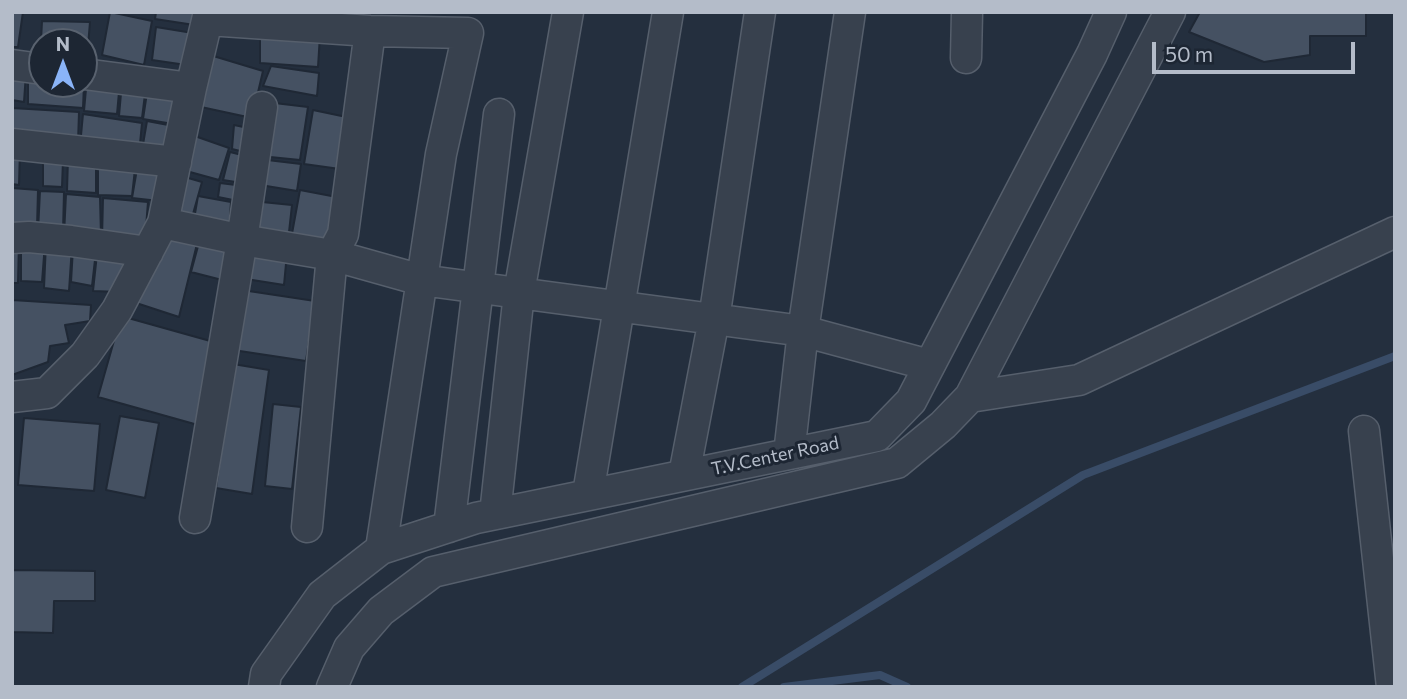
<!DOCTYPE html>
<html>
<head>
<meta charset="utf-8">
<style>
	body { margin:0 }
	#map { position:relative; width:1407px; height:699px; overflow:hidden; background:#242f3e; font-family:Commissioner,sans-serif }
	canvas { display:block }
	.frame { position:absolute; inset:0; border:14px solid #b4bcc9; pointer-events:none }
	.north { position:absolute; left:28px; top:28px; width:70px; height:70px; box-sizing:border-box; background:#1d2633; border:2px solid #59626f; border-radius:50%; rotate:0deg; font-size:19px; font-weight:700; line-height:28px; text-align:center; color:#b4bcc9 }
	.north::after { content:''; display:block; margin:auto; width:24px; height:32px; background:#8ab4f8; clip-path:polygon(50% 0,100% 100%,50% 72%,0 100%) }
	.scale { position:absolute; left:1152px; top:42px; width:203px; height:32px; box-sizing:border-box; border:4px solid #b4bcc9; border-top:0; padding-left:9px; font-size:21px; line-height:24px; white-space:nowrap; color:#b4bcc9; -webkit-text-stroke:5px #1d2633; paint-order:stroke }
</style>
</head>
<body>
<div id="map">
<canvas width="1407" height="699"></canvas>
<div class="frame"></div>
<div class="north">N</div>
<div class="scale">50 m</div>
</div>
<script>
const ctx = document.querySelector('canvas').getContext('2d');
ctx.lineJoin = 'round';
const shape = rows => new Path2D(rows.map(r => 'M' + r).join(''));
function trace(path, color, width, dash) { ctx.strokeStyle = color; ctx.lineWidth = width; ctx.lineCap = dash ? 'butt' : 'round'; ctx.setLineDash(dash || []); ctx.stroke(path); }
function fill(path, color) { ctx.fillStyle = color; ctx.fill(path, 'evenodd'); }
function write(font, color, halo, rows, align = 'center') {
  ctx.font = font + ' Commissioner,sans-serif'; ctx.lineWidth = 6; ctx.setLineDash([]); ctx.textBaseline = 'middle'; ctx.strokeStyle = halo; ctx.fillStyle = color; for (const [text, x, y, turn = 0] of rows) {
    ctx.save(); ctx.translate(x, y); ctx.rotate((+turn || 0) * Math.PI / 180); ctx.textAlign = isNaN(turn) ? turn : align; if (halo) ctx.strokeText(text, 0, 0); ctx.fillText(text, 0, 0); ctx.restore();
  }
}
trace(shape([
	[742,687,1083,475,1395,356],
	[784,687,880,675,907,687]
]), '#394c67', 8);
const building = shape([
	[12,12,23,12,18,47,12,47,12,12],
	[110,12,152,21,144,65,102,55,110,12],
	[156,12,204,12,201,26,155,19,156,12],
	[1200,12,1366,12,1366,36,1310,36,1310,55,1264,62,1189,32,1200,12],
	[42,21,90,22,88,46,84,45,84,42,41,41,42,21],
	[156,27,199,34,193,66,152,60,156,27],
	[260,29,320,35,318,67,260,63,260,29],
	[210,55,263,71,252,118,201,107,210,55],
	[271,66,319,73,317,96,263,86,271,66],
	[12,72,26,73,24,102,12,100,12,72],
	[28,73,42,74,42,84,84,84,83,108,28,104,28,73],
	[87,78,120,81,117,114,84,111,87,78],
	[122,82,146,86,142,118,119,116,122,82],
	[148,86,186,92,179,125,143,119,148,86],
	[266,102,308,107,300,160,260,156,266,102],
	[12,108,79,112,78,143,13,138,12,108],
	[313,110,356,119,347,170,304,164,313,110],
	[83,114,142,123,139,154,80,146,83,114],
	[147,121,179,127,172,160,141,156,147,121],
	[234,125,253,129,252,154,232,149,234,125],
	[189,134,229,148,219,180,179,169,189,134],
	[12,148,20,149,19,185,12,184,12,148],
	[230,152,250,157,248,184,223,180,230,152],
	[98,157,136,160,132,196,98,195,98,157],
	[68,158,96,160,96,193,67,191,68,158],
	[43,159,63,160,62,187,43,186,43,159],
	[259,159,301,164,297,191,254,184,259,159],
	[138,163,169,167,159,201,132,198,138,163],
	[178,175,202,182,191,221,167,217,178,175],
	[220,183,244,186,243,202,218,197,220,183],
	[12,188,38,190,37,228,12,227,12,188],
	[300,190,342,198,334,245,291,239,300,190],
	[40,191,64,192,63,232,38,231,40,191],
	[66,194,100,197,101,236,64,235,66,194],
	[198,196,231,202,229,232,193,225,198,196],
	[103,198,148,202,145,240,102,239,103,198],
	[252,201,292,205,288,241,247,236,252,201],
	[161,233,197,244,179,317,130,301,161,233],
	[201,235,231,242,226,281,191,272,201,235],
	[12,241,19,241,18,283,12,283,12,241],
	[21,242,45,243,42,282,21,281,21,242],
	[46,243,72,246,69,291,44,288,46,243],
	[73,248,96,251,92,286,71,282,73,248],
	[246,249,287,253,284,285,246,279,246,249],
	[97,254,127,257,120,292,93,291,97,254],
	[242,290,315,301,306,361,233,350,242,290],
	[12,300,91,305,90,321,65,325,69,343,50,346,48,362,12,375,12,300],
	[121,316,221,344,198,425,98,397,121,316],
	[233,364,269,370,252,494,216,488,233,364],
	[273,404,301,407,292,489,265,486,273,404],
	[120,416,159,423,145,498,106,490,120,416],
	[24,418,100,424,94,491,18,485,24,418],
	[12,570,95,571,95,601,54,601,53,633,12,632,12,570]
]);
fill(building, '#455162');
trace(building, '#1f2835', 2);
const minor = shape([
	[208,20,370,31,468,33,441,154,381,549],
	[966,58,967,12],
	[12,65,42,69],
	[84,74,191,88],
	[12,144,176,162],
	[163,223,242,240,332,255,421,280,803,331,929,365],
	[12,238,29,237,71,241,148,252],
	[12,397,47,393,85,355,117,310,163,223,191,88,209,12],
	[970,397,1079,380,1395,232],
	[1364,431,1392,687],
	[789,454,803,331,850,12],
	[684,475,714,319,760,12],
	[588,494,668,12],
	[495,514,519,293,568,12],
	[195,518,242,240,262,107],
	[307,527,332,255,343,234,370,31],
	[449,527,499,114],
	[264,687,266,674,322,595,381,549,476,518,877,436,911,401,1092,54,1111,12],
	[332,687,349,648,381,611,433,572,897,463,943,425,970,397,1170,12]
]);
trace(minor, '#565f6c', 33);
trace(minor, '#38414e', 30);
write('18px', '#b4bcc9', '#1d2633', [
	["T.V.Center Road",775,456,-12]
]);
</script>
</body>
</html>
